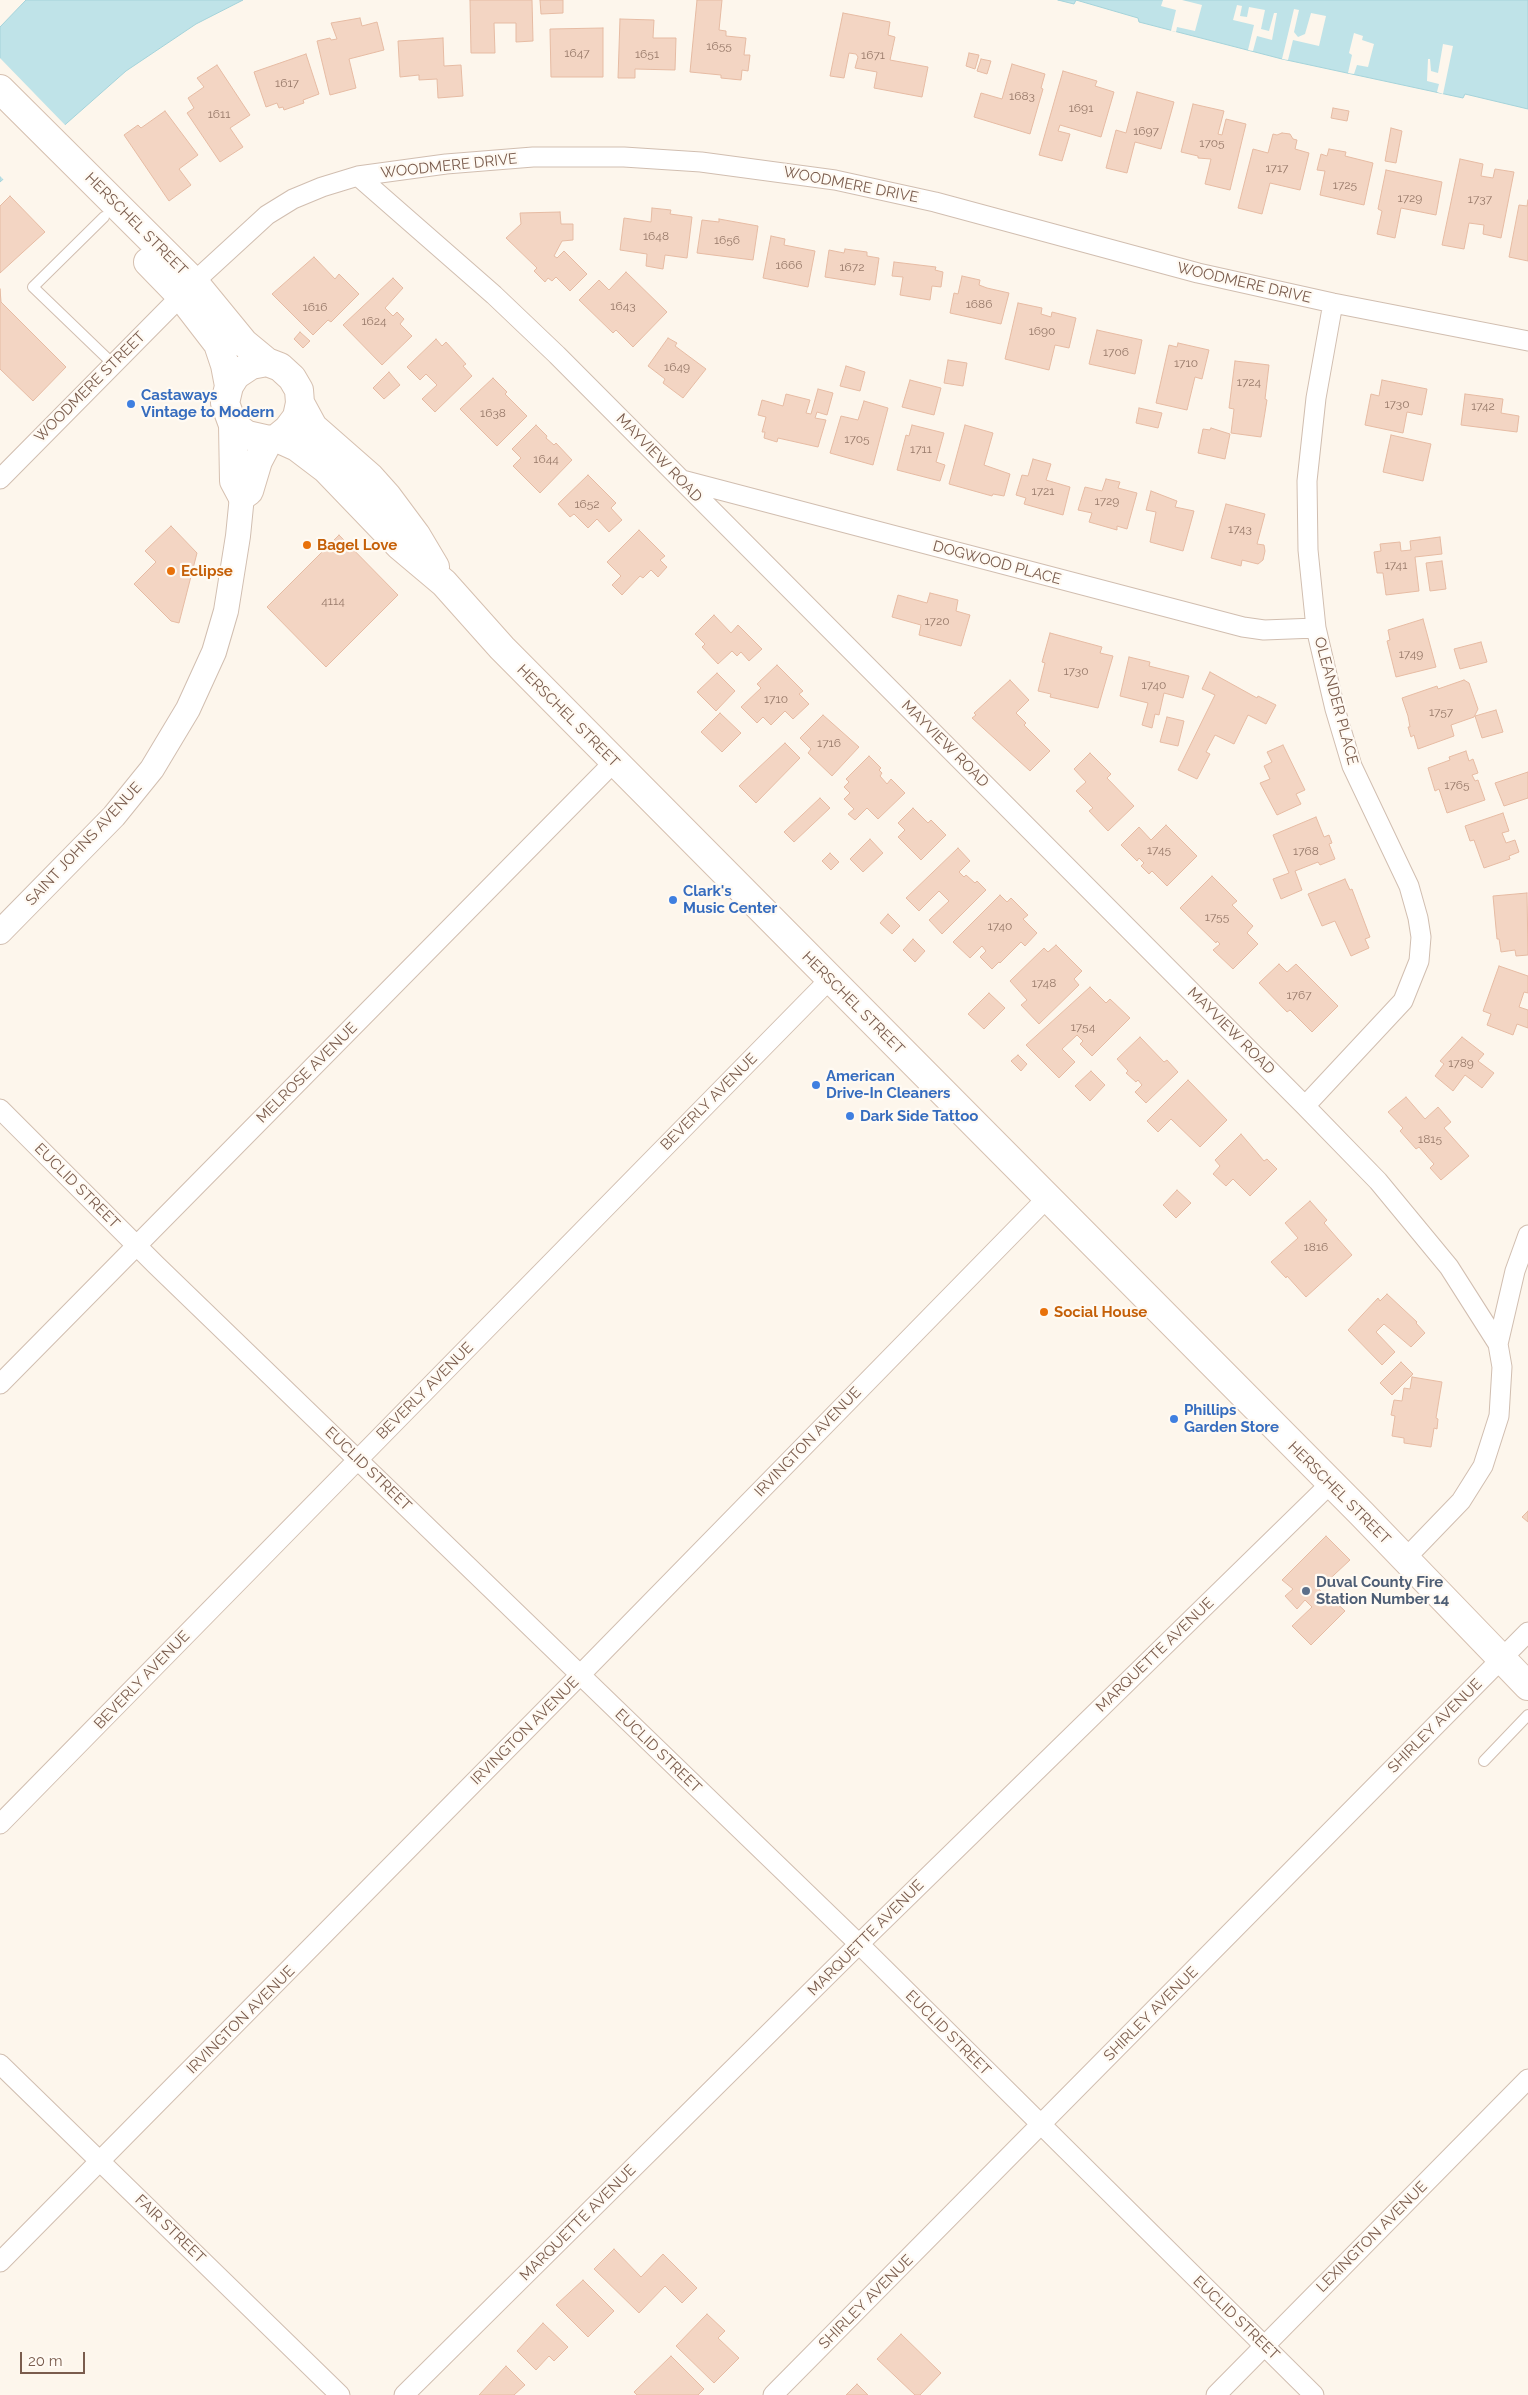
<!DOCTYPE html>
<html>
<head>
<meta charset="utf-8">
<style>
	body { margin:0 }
	#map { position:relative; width:1528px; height:2395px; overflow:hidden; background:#fdf6ec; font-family:Raleway,sans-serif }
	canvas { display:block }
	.scale { position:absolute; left:20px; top:2352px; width:65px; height:22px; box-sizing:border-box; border:2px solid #7a5c4d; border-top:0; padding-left:6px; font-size:15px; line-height:18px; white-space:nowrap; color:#7a5c4d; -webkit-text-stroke:4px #fffaf3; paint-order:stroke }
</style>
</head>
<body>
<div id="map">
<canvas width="1528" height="2395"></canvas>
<div class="scale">20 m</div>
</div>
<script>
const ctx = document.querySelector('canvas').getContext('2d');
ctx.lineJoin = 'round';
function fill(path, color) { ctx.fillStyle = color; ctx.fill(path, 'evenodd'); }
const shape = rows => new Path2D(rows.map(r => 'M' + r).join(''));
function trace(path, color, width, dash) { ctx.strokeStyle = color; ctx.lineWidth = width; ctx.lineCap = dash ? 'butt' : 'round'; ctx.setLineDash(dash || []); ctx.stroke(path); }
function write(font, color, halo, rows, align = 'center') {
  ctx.font = font + ' Raleway,sans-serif'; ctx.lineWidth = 4.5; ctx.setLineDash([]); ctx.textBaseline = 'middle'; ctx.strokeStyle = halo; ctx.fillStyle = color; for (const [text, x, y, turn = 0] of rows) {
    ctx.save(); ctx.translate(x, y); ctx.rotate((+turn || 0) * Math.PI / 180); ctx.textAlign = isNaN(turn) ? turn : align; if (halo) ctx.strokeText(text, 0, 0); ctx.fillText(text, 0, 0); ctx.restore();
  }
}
const water = shape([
	[26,0,243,0,196,24,126,71,0,182,0,27,26,0],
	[1058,0,1528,0,1528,109,1465,94,1463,98,1282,59,1139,22,1138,18,1076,0,1074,4,1058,0]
]);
fill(water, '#bfe3e8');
trace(water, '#a5d3da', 1);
fill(shape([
	[1163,0,1182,0,1202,5,1195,31,1177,27,1176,32,1171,31,1176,10,1161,6],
	[1237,5,1242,6,1240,16,1247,17,1249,7,1265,10,1261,29,1269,31,1274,13,1277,13,1272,40,1257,36,1253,51,1248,50,1254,25,1233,20],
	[1294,9,1299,10,1294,32,1298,37,1305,34,1311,13,1326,16,1319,46,1293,40,1288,60,1282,59],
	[1354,33,1363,36,1362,40,1374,44,1368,67,1357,65,1354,74,1348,73,1352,55,1349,53],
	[1443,44,1453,46,1443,94,1437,92,1439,84,1427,81,1428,59,1430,59,1431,71,1438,73],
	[0,58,67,127,5,181,0,176]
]), '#fdf6ec');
const building = shape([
	[470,0,532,0,533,41,516,42,516,23,494,23,495,53,471,53,470,0],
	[540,0,563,0,563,13,541,14,540,0],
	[697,0,722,0,719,30,726,31,726,36,746,38,744,55,750,55,748,71,742,70,741,80,721,78,721,75,690,72,697,0],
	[843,13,890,22,888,35,895,37,890,60,928,67,922,97,874,88,877,72,855,68,858,57,856,54,849,53,844,78,830,76,843,13],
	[360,18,362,26,377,22,384,50,349,59,356,88,330,95,317,41,330,38,331,40,337,39,331,23,360,18],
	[620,19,654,20,653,38,676,38,675,70,635,69,635,78,618,78,620,19],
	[603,28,603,77,551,77,550,29,603,28],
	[443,38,444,66,461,65,463,96,438,98,437,79,419,80,419,75,400,77,398,41,443,38],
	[969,53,979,55,975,69,966,66,969,53],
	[306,54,319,94,303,100,304,103,284,110,283,107,279,108,277,103,266,107,254,72,306,54],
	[981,59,991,61,987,74,977,71,981,59],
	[1012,64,1045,74,1041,88,1043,89,1030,134,974,117,981,93,1002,99,1012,64],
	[217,65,250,115,230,128,243,147,220,162,187,113,194,108,188,98,204,87,197,78,217,65],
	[1063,71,1097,81,1095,86,1114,92,1101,137,1060,125,1058,131,1070,134,1062,161,1039,155,1063,71],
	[1137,92,1174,102,1161,149,1135,142,1127,173,1106,168,1116,130,1126,133,1137,92],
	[1193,104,1224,111,1218,134,1222,135,1226,119,1246,124,1230,190,1205,184,1211,159,1198,158,1198,156,1181,152,1193,104],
	[1333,108,1349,111,1347,121,1331,118,1333,108],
	[165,111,198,155,179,169,191,185,169,201,124,135,138,125,141,128,165,111],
	[1391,128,1402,131,1396,163,1385,161,1391,128],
	[1282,133,1290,134,1293,139,1297,140,1295,149,1309,153,1300,190,1270,183,1262,214,1238,208,1253,149,1268,153,1273,134,1277,135,1282,133],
	[1329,149,1346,152,1345,156,1373,163,1364,205,1320,195,1325,171,1317,170,1321,154,1327,156,1329,149],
	[1460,159,1483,164,1481,176,1493,178,1495,169,1514,172,1501,238,1483,234,1484,225,1469,223,1464,249,1442,245,1460,159],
	[1386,170,1442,182,1436,215,1401,208,1395,238,1377,234,1382,211,1378,209,1386,170],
	[10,196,45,232,0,273,0,206,10,196],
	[1528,200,1528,261,1509,257,1519,205,1527,206,1528,200],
	[652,208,671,210,670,214,692,217,687,258,665,255,663,269,646,266,647,254,620,250,624,218,651,222,652,208],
	[560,212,561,224,573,224,573,240,562,241,554,256,557,258,564,251,587,274,570,291,556,277,552,281,548,278,545,282,534,271,537,268,506,238,521,224,520,213,560,212],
	[719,219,758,226,753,260,697,253,702,220,719,222,719,219],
	[771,236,785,239,784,245,815,251,808,287,763,278,771,236],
	[845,249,867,252,867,256,879,258,875,285,825,277,829,250,844,253,845,249],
	[314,257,335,279,339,274,359,294,331,322,328,320,313,335,272,294,314,257],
	[894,262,936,267,935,270,943,272,941,287,932,286,930,300,900,295,903,277,892,276,894,262],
	[626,272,667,312,633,347,616,330,613,333,579,300,599,280,609,290,626,272],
	[962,276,980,280,979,285,987,288,1009,293,1001,324,950,313,954,293,958,294,962,276],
	[393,278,403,288,385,308,393,316,397,312,404,319,400,324,412,336,382,365,343,325,393,278],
	[0,289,1,302,66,367,33,401,0,369,0,289],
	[1018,303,1042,308,1041,314,1051,317,1052,312,1076,318,1069,348,1055,345,1049,370,1005,359,1018,303],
	[1097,330,1142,340,1135,374,1089,364,1097,330],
	[300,332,310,341,303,348,294,339,300,332],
	[668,338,677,343,675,346,706,369,683,398,663,383,665,379,648,366,668,338],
	[436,339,442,346,446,342,466,364,463,366,472,376,435,412,422,399,437,385,426,374,420,380,407,367,436,339],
	[1178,343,1209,350,1202,379,1195,377,1187,410,1156,403,1169,345,1177,347,1178,343],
	[948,360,967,363,963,386,944,383,948,360],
	[1235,361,1269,365,1265,399,1267,400,1261,437,1231,433,1234,409,1229,408,1235,361],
	[846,366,865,372,860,391,840,386,846,366],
	[389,372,400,385,384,399,373,388,389,372],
	[493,378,507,392,505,394,527,416,497,446,460,409,493,378],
	[910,380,941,388,934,415,902,407,910,380],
	[1382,380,1427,389,1422,415,1407,412,1403,433,1365,425,1371,394,1379,396,1382,380],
	[818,389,833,393,827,415,817,412,815,418,826,420,818,447,778,438,777,442,764,438,765,432,762,432,766,417,758,415,762,400,783,406,786,394,810,400,806,413,811,414,818,389],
	[1465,394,1503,399,1501,413,1519,416,1517,432,1461,425,1465,394],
	[864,401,888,408,873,465,830,453,841,416,858,420,864,401],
	[1139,408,1162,413,1158,428,1136,423,1139,408],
	[536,425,547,436,546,438,554,445,556,443,572,460,540,493,513,466,521,458,512,449,536,425],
	[912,425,944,433,936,462,945,465,940,481,897,470,906,435,909,436,912,425],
	[965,425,993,433,984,465,1010,474,1004,496,993,494,992,496,949,484,965,425],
	[1211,428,1230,434,1225,459,1198,453,1203,429,1210,430,1211,428],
	[1391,435,1431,444,1423,481,1383,472,1391,435],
	[1033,459,1051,464,1046,480,1070,487,1063,515,1024,504,1026,498,1016,495,1022,475,1028,476,1033,459],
	[588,475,616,503,611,508,622,520,609,532,597,519,588,528,574,514,570,517,558,504,588,475],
	[1106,479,1120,482,1118,488,1137,493,1127,529,1117,526,1117,530,1089,522,1092,513,1078,510,1085,487,1102,491,1106,479],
	[1151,491,1177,501,1175,507,1194,511,1183,551,1150,542,1156,512,1146,510,1151,491],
	[1226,504,1265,514,1257,544,1264,545,1265,551,1263,560,1258,564,1242,560,1241,566,1211,558,1226,504],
	[171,526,197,553,179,623,171,621,134,584,156,562,145,551,171,526],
	[639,530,665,556,660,560,667,567,658,577,651,570,643,578,640,576,622,595,612,585,621,576,607,562,639,530],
	[339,535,398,595,326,667,267,607,339,535],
	[1440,537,1442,554,1415,557,1419,591,1386,595,1383,573,1377,573,1374,552,1381,551,1380,544,1400,542,1401,551,1411,550,1410,541,1440,537],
	[1442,561,1446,589,1430,591,1426,563,1442,561],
	[930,593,958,600,956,611,970,615,961,646,919,635,921,625,892,617,898,595,927,603,930,593],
	[714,615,731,633,738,625,762,649,749,661,741,652,737,656,732,651,718,664,702,647,705,644,695,634,714,615],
	[1423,619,1436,667,1396,677,1387,641,1390,640,1388,630,1423,619],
	[1050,633,1102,647,1100,653,1113,656,1098,708,1050,697,1051,694,1038,691,1045,663,1042,662,1050,633],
	[1481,642,1487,662,1460,669,1454,649,1481,642],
	[1129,657,1150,662,1149,666,1189,676,1183,698,1164,693,1159,715,1155,714,1152,728,1142,725,1148,703,1120,696,1129,657],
	[777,665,803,691,799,694,809,704,793,719,785,711,771,725,763,717,757,723,741,707,761,688,757,684,777,665],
	[1210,672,1257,698,1258,696,1276,705,1266,724,1248,715,1234,744,1215,735,1206,752,1210,754,1197,779,1178,770,1215,695,1202,689,1210,672],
	[717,673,735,691,716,711,697,692,717,673],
	[1010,680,1029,700,1016,713,1026,723,1024,725,1050,751,1030,771,972,718,976,715,974,713,1010,680],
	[1464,680,1469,683,1478,709,1474,717,1451,725,1454,736,1418,749,1414,735,1411,737,1408,727,1410,727,1408,716,1402,698,1437,686,1438,689,1464,680],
	[1496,710,1503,732,1482,738,1475,716,1496,710],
	[720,713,741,733,722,752,701,732,720,713],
	[823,715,859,747,832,776,808,753,811,749,800,738,823,715],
	[1167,717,1184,721,1178,746,1160,742,1167,717],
	[785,743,800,758,756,803,739,786,785,743],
	[1283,745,1305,790,1296,794,1301,804,1277,815,1260,783,1270,779,1264,766,1272,762,1267,752,1283,745],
	[1466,751,1469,761,1473,759,1478,773,1472,775,1475,781,1478,780,1485,800,1447,813,1439,789,1435,791,1428,768,1450,760,1449,757,1466,751],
	[1090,753,1111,774,1107,778,1134,806,1108,831,1089,811,1093,808,1076,791,1086,782,1074,769,1090,753],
	[869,756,881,768,879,770,882,773,880,776,887,784,891,779,905,793,878,819,867,808,855,820,848,814,854,809,844,799,850,793,844,787,849,782,846,779,869,756],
	[1528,772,1528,798,1504,806,1495,783,1528,772],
	[820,798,830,808,794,842,784,832,820,798],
	[913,808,928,823,931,820,946,835,921,860,898,837,905,830,898,823,913,808],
	[1503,813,1509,831,1502,833,1506,843,1515,840,1519,852,1509,856,1510,859,1484,868,1474,840,1470,841,1465,826,1503,813],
	[1316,817,1324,837,1329,835,1332,843,1329,844,1335,859,1320,865,1318,862,1295,871,1302,890,1281,899,1273,879,1289,873,1273,835,1316,817],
	[1166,825,1197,856,1167,886,1152,871,1149,874,1141,866,1144,863,1139,858,1137,861,1121,845,1139,827,1151,840,1166,825],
	[870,839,883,853,863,872,850,859,870,839],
	[958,848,970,861,959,872,964,877,966,875,975,883,977,881,986,890,942,934,929,920,949,901,939,891,919,911,906,898,958,848],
	[830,853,839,862,831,870,822,861,830,853],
	[1212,876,1237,901,1232,905,1253,926,1247,933,1258,944,1233,969,1213,950,1220,944,1217,941,1216,943,1180,908,1212,876],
	[1345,879,1350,890,1352,889,1370,937,1365,939,1369,948,1351,956,1335,921,1322,926,1308,894,1345,879],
	[1527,893,1528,955,1516,956,1515,950,1501,952,1499,939,1497,939,1493,896,1527,893],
	[1000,895,1007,902,1011,898,1028,915,1023,919,1037,933,1025,946,1021,942,1000,963,999,962,992,969,980,957,986,951,982,946,970,958,953,942,1000,895],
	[888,914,900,926,892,934,880,923,888,914],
	[913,939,925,951,915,962,903,950,913,939],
	[1056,945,1082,971,1074,979,1079,985,1039,1024,1021,1005,1027,1000,1010,981,1044,948,1048,952,1056,945],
	[1279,964,1287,972,1296,964,1338,1006,1312,1032,1290,1010,1287,1012,1259,983,1279,964],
	[1499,966,1528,976,1528,993,1524,992,1519,1007,1528,1010,1528,1028,1517,1024,1513,1035,1487,1025,1491,1014,1483,1011,1499,966],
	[1090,987,1106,1003,1110,999,1130,1018,1092,1056,1080,1044,1083,1041,1077,1035,1062,1049,1075,1062,1059,1078,1026,1045,1090,987],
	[989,993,1005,1008,984,1029,968,1014,989,993],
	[1140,1037,1164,1062,1167,1060,1178,1072,1146,1103,1135,1092,1142,1085,1138,1080,1136,1082,1126,1073,1128,1071,1117,1059,1140,1037],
	[1462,1037,1484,1054,1478,1061,1494,1073,1482,1088,1465,1075,1453,1091,1435,1076,1444,1064,1440,1061,1462,1037],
	[1018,1055,1027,1064,1021,1071,1011,1061,1018,1055],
	[1091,1071,1105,1085,1090,1101,1075,1086,1091,1071],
	[1188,1080,1227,1120,1200,1147,1171,1119,1158,1132,1147,1121,1188,1080],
	[1406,1097,1425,1119,1438,1107,1451,1122,1444,1128,1469,1156,1441,1180,1430,1168,1434,1164,1419,1147,1416,1149,1400,1131,1403,1128,1388,1112,1406,1097],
	[1241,1134,1264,1161,1267,1159,1277,1169,1250,1196,1233,1179,1226,1186,1213,1174,1220,1166,1215,1160,1241,1134],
	[1177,1190,1191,1203,1176,1218,1163,1205,1177,1190],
	[1310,1201,1327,1220,1324,1223,1352,1255,1306,1297,1287,1276,1286,1278,1271,1262,1298,1238,1285,1223,1310,1201],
	[1387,1294,1417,1322,1416,1323,1425,1333,1411,1347,1384,1324,1376,1332,1395,1352,1382,1365,1348,1330,1378,1298,1380,1301,1387,1294],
	[1401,1362,1413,1374,1392,1395,1380,1383,1401,1362],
	[1412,1377,1442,1382,1436,1418,1438,1419,1437,1429,1434,1428,1431,1447,1404,1443,1404,1438,1392,1436,1395,1416,1391,1415,1394,1400,1402,1401,1404,1388,1410,1389,1412,1377],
	[1528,1511,1528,1522,1522,1517,1528,1511],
	[1326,1536,1350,1560,1319,1589,1324,1594,1326,1593,1345,1611,1311,1645,1292,1626,1312,1607,1305,1600,1297,1609,1285,1596,1293,1589,1282,1580,1326,1536],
	[614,2249,641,2277,663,2254,697,2288,682,2303,665,2286,639,2313,594,2269,614,2249],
	[583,2280,614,2311,588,2337,556,2305,583,2280],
	[707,2314,725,2331,718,2338,739,2358,714,2383,676,2346,707,2314],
	[543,2323,568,2347,554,2361,549,2356,536,2370,517,2351,543,2323],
	[901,2334,941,2373,920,2395,915,2395,877,2359,901,2334],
	[671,2356,704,2389,698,2395,637,2395,634,2392,671,2356],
	[506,2366,525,2385,514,2395,479,2395,506,2366],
	[857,2384,868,2395,846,2395,857,2384]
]);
fill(building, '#f3d5c3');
trace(building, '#e6bba3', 1);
const service = shape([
	[104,217,33,287,113,364],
	[1484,1761,1528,1715]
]);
const minor = shape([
	[358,176,494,295,557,355,1305,1106,1378,1181,1449,1267,1498,1344],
	[194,282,267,215,293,199,322,187,358,176,446,164,533,157,624,157,701,162,835,180,935,202,1198,273,1333,303,1528,341],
	[0,479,181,296],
	[682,480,1243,627,1264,630,1316,628],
	[1305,1106,1403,1001,1419,961,1421,937,1418,918,1409,886,1352,766,1335,709,1316,628,1308,550,1307,481,1316,398,1333,303],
	[0,1109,156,1265,859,1944,1314,2395],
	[0,1384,614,762],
	[1405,1559,1461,1501,1483,1466,1499,1416,1502,1367,1498,1344,1515,1271,1528,1235],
	[0,1824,830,979],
	[0,2064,340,2395],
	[0,2262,580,1675,1047,1198],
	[404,2395,859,1944,1330,1484],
	[773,2395,1528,1632],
	[1216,2395,1528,2079]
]);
const tertiary = shape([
	[0,932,114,816,152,769,188,709,214,652,226,611,238,536,242,496]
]);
const secondary = shape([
	[0,89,194,282,244,343,267,362,280,367,292,378,299,390,300,403,297,417,288,429,277,438,269,440,247,435,233,425,225,403,229,386,236,375,251,365,267,362],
	[148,262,181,296,218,344,225,365,229,386],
	[300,403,313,427,370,477,387,496,416,535,435,567],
	[233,425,234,481,242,496,249,491,258,461,269,440],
	[277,438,297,447,326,469,400,546,444,583,502,648,1361,1513,1528,1686]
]);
trace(service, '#d1beb0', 12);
trace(minor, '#d1beb0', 21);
trace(tertiary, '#d1beb0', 26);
trace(secondary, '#d6c0b0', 30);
trace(service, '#fff', 10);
trace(minor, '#fff', 19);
trace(tertiary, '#fff', 24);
trace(secondary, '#fff', 28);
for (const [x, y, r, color] of [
	[131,404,5,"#3f7fe0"],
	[307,545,5,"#e8710a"],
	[171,571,5,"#e8710a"],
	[673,900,5,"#3f7fe0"],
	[816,1085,5,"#3f7fe0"],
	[850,1116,5,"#3f7fe0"],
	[1044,1312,5,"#e8710a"],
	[1174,1419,5,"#3f7fe0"],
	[1306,1591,5,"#5c6f8a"]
]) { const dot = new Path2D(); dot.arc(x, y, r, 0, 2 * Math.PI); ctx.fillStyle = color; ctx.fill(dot); trace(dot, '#fffaf3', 2); }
write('12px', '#987a6a', null, [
	["1655",719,46],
	["1647",577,53],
	["1651",647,54],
	["1671",873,55],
	["1617",287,83],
	["1683",1022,96],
	["1691",1081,108],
	["1611",219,114],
	["1697",1146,131],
	["1705",1212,143],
	["1717",1277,168],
	["1725",1345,185],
	["1729",1410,198],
	["1737",1480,199],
	["1648",656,236],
	["1656",727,240],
	["1666",789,265],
	["1672",852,267],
	["1686",979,304],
	["1643",623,306],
	["1616",315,307],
	["1624",374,321],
	["1690",1042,331],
	["1706",1116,352],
	["1710",1186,363],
	["1649",677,367],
	["1724",1249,382],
	["1730",1397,404],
	["1742",1483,406],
	["1638",493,413],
	["1705",857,439],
	["1711",921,449],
	["1644",546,459],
	["1721",1043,491],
	["1729",1107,501],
	["1652",587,504],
	["1743",1240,529],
	["1741",1396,565],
	["4114",333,601],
	["1720",937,621],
	["1749",1411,654],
	["1730",1076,671],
	["1740",1154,685],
	["1710",776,699],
	["1757",1441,712],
	["1716",829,743],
	["1765",1457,785],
	["1745",1159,850],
	["1768",1306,851],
	["1755",1217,917],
	["1740",1000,926],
	["1748",1044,983],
	["1767",1299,995],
	["1754",1083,1027],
	["1789",1461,1063],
	["1815",1430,1139],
	["1816",1316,1247]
]);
write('15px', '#7a5c4d', '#fffaf3', [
	["WOODMERE DRIVE",449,166,-6],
	["WOODMERE DRIVE",851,185,11],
	["HERSCHEL STREET",136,224,45],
	["WOODMERE DRIVE",1244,283,13],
	["WOODMERE STREET",90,387,-45],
	["MAYVIEW ROAD",659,458,46],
	["DOGWOOD PLACE",997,563,15],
	["OLEANDER PLACE",1336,701,75],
	["HERSCHEL STREET",568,716,45],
	["MAYVIEW ROAD",945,744,45],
	["SAINT JOHNS AVENUE",84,844,-47],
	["HERSCHEL STREET",853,1003,45],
	["MAYVIEW ROAD",1231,1031,45],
	["MELROSE AVENUE",307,1073,-45],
	["BEVERLY AVENUE",709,1102,-45],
	["EUCLID STREET",77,1186,45],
	["BEVERLY AVENUE",425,1391,-45],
	["IRVINGTON AVENUE",808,1442,-46],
	["EUCLID STREET",368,1469,44],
	["HERSCHEL STREET",1339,1493,45],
	["MARQUETTE AVENUE",1155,1655,-44],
	["BEVERLY AVENUE",142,1680,-46],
	["SHIRLEY AVENUE",1435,1726,-45],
	["IRVINGTON AVENUE",525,1731,-45],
	["EUCLID STREET",658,1751,44],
	["MARQUETTE AVENUE",866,1938,-45],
	["SHIRLEY AVENUE",1151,2014,-45],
	["IRVINGTON AVENUE",241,2020,-45],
	["EUCLID STREET",948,2033,45],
	["MARQUETTE AVENUE",578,2223,-45],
	["FAIR STREET",170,2229,44],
	["LEXINGTON AVENUE",1372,2237,-45],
	["SHIRLEY AVENUE",866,2302,-45],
	["EUCLID STREET",1236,2318,44]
]);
write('bold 15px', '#366cbe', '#fffaf3', [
	["Castaways",141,395],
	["Vintage to Modern",141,412],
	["Clark's",683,891],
	["Music Center",683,908],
	["American",826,1076],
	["Drive-In Cleaners",826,1093],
	["Dark Side Tattoo",860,1116],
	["Phillips",1184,1410],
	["Garden Store",1184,1427]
], 'left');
write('bold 15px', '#c56008', '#fffaf3', [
	["Bagel Love",317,545],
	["Eclipse",181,571],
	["Social House",1054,1312]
], 'left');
write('bold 15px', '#4e5e75', '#fffaf3', [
	["Duval County Fire",1316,1582],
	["Station Number 14",1316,1599]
], 'left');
</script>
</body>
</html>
